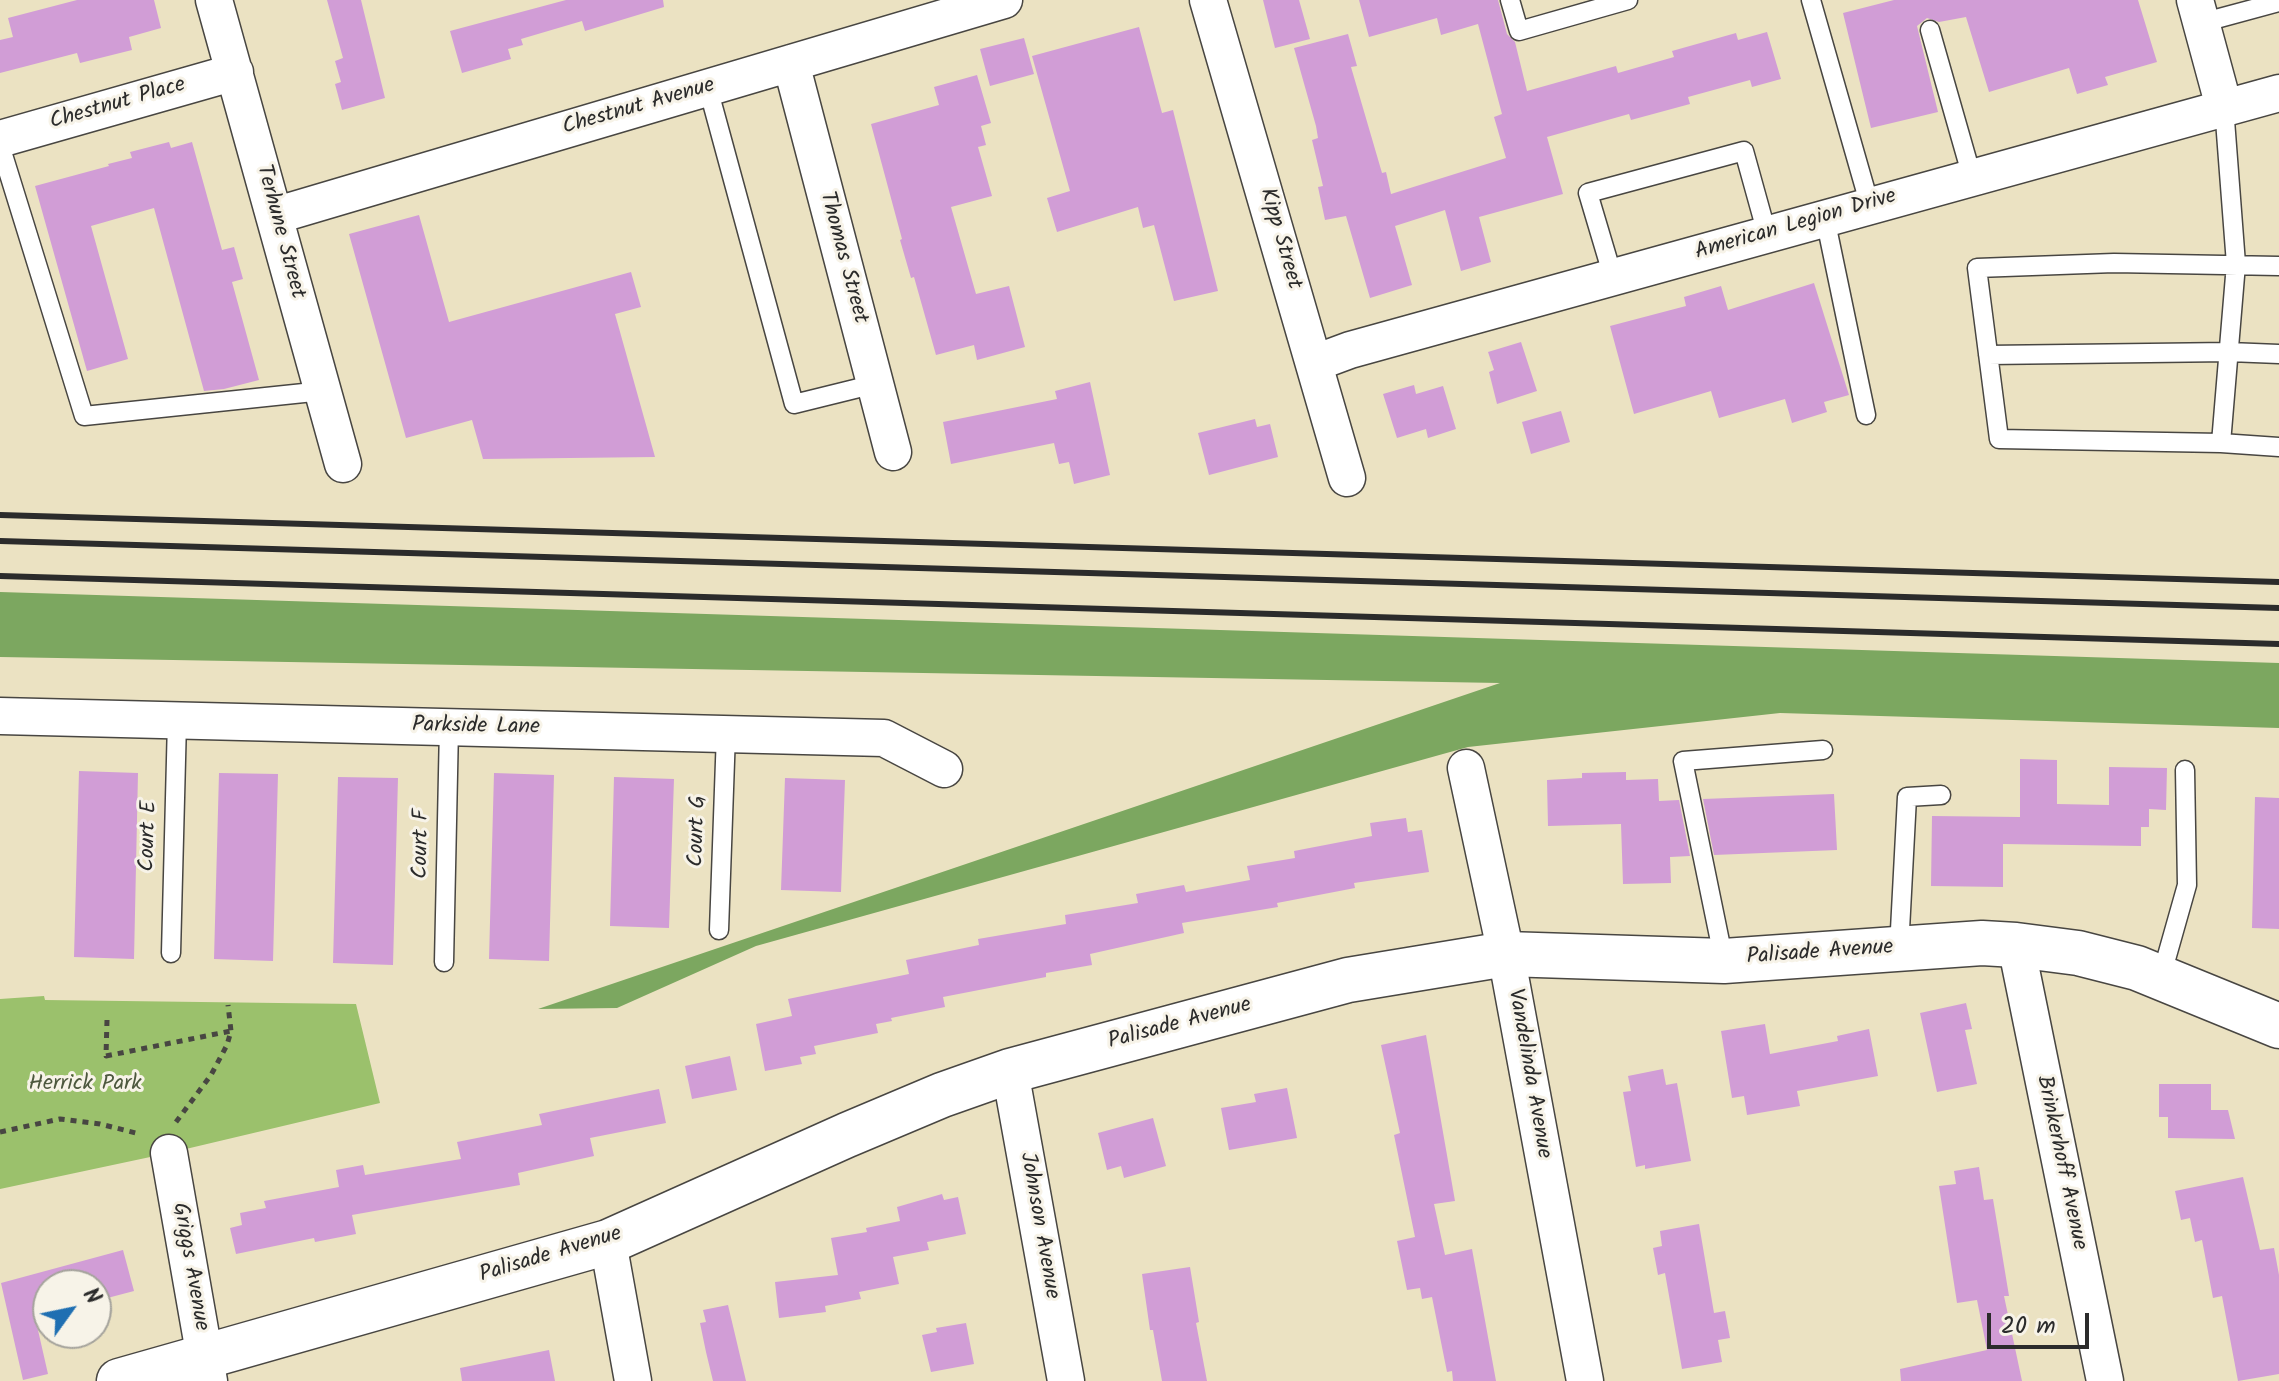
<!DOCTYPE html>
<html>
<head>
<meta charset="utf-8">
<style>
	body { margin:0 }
	#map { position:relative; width:2279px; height:1381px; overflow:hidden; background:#ebe2c2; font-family:Kalam,sans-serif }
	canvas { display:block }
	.north { position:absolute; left:32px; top:1269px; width:80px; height:80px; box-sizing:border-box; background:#f7f3e8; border:2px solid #a5a39c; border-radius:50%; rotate:57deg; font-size:22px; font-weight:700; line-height:32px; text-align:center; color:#2b2b2b }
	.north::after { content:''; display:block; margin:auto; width:28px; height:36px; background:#1f6fb2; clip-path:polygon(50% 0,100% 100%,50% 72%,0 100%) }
	.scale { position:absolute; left:1987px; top:1313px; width:102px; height:36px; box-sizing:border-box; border:4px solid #2b2b2b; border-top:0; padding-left:10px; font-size:24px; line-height:28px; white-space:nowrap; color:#2b2b2b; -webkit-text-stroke:6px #f7f3e8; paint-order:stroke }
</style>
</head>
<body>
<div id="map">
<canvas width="2279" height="1381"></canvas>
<div class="north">N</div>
<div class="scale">20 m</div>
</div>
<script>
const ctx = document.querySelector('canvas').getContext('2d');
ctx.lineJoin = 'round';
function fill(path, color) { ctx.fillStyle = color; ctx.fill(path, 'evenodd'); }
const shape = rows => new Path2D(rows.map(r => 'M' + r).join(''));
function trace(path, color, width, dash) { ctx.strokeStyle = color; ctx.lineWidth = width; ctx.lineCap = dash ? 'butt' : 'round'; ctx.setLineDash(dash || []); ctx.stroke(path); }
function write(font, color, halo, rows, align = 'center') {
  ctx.font = font + ' Kalam,sans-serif'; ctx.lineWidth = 6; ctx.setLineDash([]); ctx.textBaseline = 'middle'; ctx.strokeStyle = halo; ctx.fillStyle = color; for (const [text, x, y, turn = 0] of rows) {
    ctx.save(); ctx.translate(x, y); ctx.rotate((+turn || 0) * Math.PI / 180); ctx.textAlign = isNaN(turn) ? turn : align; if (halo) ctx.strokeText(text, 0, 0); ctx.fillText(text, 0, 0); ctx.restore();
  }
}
fill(shape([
	[44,996,45,1000,356,1004,380,1103,169,1153,0,1189,0,999]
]), '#9bc16c');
fill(shape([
	[0,592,2279,663,2279,728,1780,713,1468,747,756,946,617,1008,538,1009,1500,683,0,657]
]), '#7ca760');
fill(shape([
	[77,0,154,0,161,28,129,37,132,50,80,63,77,53,0,73,0,40,13,37,8,18],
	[327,0,361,0,385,98,342,110,335,84,341,82,335,61,343,58],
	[566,0,663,0,664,7,585,31,582,21,521,39,523,45,508,49,511,59,462,73,450,31],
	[1263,0,1299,0,1310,39,1275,48],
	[1359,0,1498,0,1507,34,1515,42,1527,91,1616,66,1618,73,1674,57,1672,51,1736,33,1738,40,1767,32,1781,79,1752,87,1750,80,1688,97,1690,104,1631,120,1629,114,1547,137,1563,194,1479,217,1491,262,1461,271,1445,210,1395,226,1412,285,1370,298,1346,216,1325,220,1318,187,1323,186,1312,140,1318,138,1316,126,1294,48,1348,34,1357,66,1351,67,1382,173,1386,172,1391,194,1506,158,1494,117,1502,114,1478,24,1441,35,1437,18,1369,37],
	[1894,0,2138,0,2157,62,2105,77,2108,85,2077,94,2069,68,1989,92,1966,17,1939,22,1927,18,1917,26,1938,112,1871,128,1843,13],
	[1139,27,1162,113,1173,110,1218,291,1174,301,1154,225,1143,228,1138,207,1057,232,1047,198,1070,191,1032,56],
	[1024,38,1034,74,990,86,980,49],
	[977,75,991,123,981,126,986,145,978,147,992,196,951,207,976,294,1009,286,1025,347,977,360,974,345,936,355,914,277,911,278,900,240,902,239,871,124,939,105,934,87],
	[169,142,171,148,192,142,222,250,234,247,243,279,232,282,259,380,224,389,204,391,154,208,91,226,128,359,87,371,35,186,109,166,108,164,132,158,130,152],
	[419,215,449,322,631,272,641,307,615,314,655,457,483,459,472,420,406,438,349,234],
	[1814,283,1849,395,1824,402,1827,412,1792,423,1785,399,1719,418,1711,391,1634,414,1610,326,1686,306,1684,297,1721,286,1728,310],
	[1521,342,1537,391,1497,404,1489,372,1494,370,1488,352],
	[1090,382,1110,475,1074,484,1069,462,1059,464,1054,443,951,464,943,422,1057,399,1055,391],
	[1414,385,1416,394,1443,386,1456,429,1428,438,1426,429,1397,438,1383,394],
	[1561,411,1570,442,1531,454,1522,422],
	[1255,419,1257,427,1270,424,1278,457,1209,475,1198,433],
	[2020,759,2057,760,2057,804,2109,805,2109,767,2167,768,2166,810,2149,809,2149,827,2141,827,2141,846,2003,844,2003,887,1931,886,1932,816,2020,817],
	[79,771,138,773,134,959,74,957],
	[1626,772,1626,780,1658,779,1659,801,1679,800,1690,856,1670,857,1671,883,1623,884,1621,824,1548,826,1547,780,1582,778,1582,773],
	[219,773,278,774,273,961,214,959],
	[494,773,554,775,549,961,489,959],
	[338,777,398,778,393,965,333,963],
	[614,777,674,779,669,928,610,926],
	[785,778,845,780,841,892,781,890],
	[1834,794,1837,850,1714,855,1703,799],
	[2255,797,2279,798,2279,929,2252,928],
	[1406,818,1408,832,1422,830,1429,872,1354,883,1355,888,1277,903,1278,907,1182,923,1184,933,1090,954,1092,965,1046,973,1046,977,943,997,945,1007,891,1018,892,1021,876,1024,878,1033,814,1046,816,1054,800,1057,802,1064,765,1071,756,1024,792,1016,788,999,909,974,906,960,979,945,978,939,1066,924,1065,915,1138,903,1136,894,1184,885,1186,892,1250,880,1247,866,1295,858,1294,851,1372,836,1370,823],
	[1966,1003,1972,1029,1965,1030,1977,1084,1937,1092,1920,1013],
	[1765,1024,1770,1054,1838,1041,1837,1036,1869,1029,1878,1076,1797,1091,1800,1106,1747,1115,1744,1096,1732,1098,1721,1031],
	[1426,1035,1455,1201,1434,1204,1445,1255,1472,1249,1496,1381,1453,1381,1452,1371,1447,1372,1432,1297,1422,1299,1420,1288,1407,1290,1397,1241,1415,1237,1394,1135,1400,1133,1381,1045],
	[730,1056,737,1090,692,1099,685,1066],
	[1663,1069,1666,1085,1677,1083,1691,1161,1645,1169,1645,1165,1636,1167,1623,1092,1631,1091,1628,1076],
	[2159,1084,2211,1084,2211,1110,2228,1110,2235,1139,2168,1138,2168,1117,2159,1117],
	[1287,1088,1297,1138,1229,1150,1221,1108,1256,1102,1254,1094],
	[659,1089,666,1123,590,1138,594,1156,518,1173,520,1185,352,1215,356,1234,315,1242,314,1238,236,1254,230,1228,242,1225,240,1213,266,1208,264,1201,339,1187,336,1170,363,1165,365,1175,461,1159,457,1142,542,1125,539,1114],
	[1153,1118,1166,1166,1124,1178,1121,1166,1107,1170,1098,1133],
	[1979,1167,1984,1200,1993,1199,2009,1296,2004,1296,2022,1381,1901,1381,1900,1369,1987,1350,1977,1300,1957,1303,1939,1186,1956,1184,1954,1171],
	[2243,1177,2260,1250,2274,1248,2279,1275,2279,1374,2238,1381,2222,1296,2213,1298,2202,1240,2195,1242,2190,1218,2181,1220,2175,1191],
	[942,1194,944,1200,958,1197,966,1234,927,1242,929,1250,893,1257,899,1284,859,1292,861,1299,825,1306,826,1312,779,1318,775,1282,838,1275,831,1238,867,1232,866,1228,900,1221,897,1207],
	[1699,1224,1714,1313,1725,1311,1730,1338,1718,1340,1722,1362,1682,1369,1665,1273,1658,1275,1653,1248,1662,1246,1660,1231],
	[123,1250,134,1291,96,1301,96,1285,48,1285,48,1314,35,1317,48,1374,23,1380,1,1283],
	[1190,1267,1199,1322,1196,1323,1207,1381,1162,1381,1153,1330,1150,1330,1142,1274],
	[728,1305,746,1381,713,1381,706,1352,700,1323,706,1322,703,1310],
	[966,1323,974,1364,931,1372,922,1335,937,1332,936,1328],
	[549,1350,555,1381,462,1381,460,1368]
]), '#d19dd6');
const service = shape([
	[1510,0,1519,31,1628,0],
	[1811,0,1870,206],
	[2201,23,2279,2],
	[1930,30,1972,177],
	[708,88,794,404,875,384],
	[0,145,84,416,323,391],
	[1825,218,1866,415],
	[2279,266,2114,263,1977,268,1999,439,2221,443,2279,447],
	[1613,277,1588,193,1744,151,1767,234],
	[1988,355,2229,352,2279,354],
	[2221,443,2236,264,2224,107],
	[719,930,726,733],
	[1899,949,1907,797,1941,795],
	[171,953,177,721],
	[1724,961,1683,761,1823,750],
	[444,962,449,727],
	[2161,977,2187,885,2185,770]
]);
const minor = shape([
	[214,0,343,464],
	[1208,0,1347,478],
	[2195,0,2224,107],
	[791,63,893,452],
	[0,139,235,72],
	[274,216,1004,0],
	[1315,363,1350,350,2279,93],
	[0,716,884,738,944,769],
	[1466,768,1506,954,1585,1381],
	[2016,945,2105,1381],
	[1010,1071,1066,1381],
	[169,1153,209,1381],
	[608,1242,633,1381]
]);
const tertiary = shape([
	[119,1381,608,1242,847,1135,942,1095,1010,1071,1348,980,1506,954,1724,961,1982,943,2016,945,2078,953,2137,968,2279,1026]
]);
trace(service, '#484642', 21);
trace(minor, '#484642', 39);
trace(tertiary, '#484642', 47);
trace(shape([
	[107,1020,106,1056,231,1031],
	[176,1122,211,1075,227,1045,231,1031,228,1005],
	[0,1132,60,1119,100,1124,140,1134]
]), '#484642', 5, [6, 6]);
trace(service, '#fff', 18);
trace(minor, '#fff', 36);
trace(tertiary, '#fff', 44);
trace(shape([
	[0,515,2279,582],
	[0,541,2279,608],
	[0,576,2279,644]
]), '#2b2b2b', 6);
write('22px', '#2b2b2b', '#f7f3e8', [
	["Chestnut Place",118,105,-16],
	["Chestnut Avenue",639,108,-16],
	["American Legion Drive",1796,226,-16],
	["Terhune Street",279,232,75],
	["Kipp Street",1279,239,74],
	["Thomas Street",842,258,75],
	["Parkside Lane",476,728,1],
	["Court G",699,831,-88],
	["Court E",150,836,-88],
	["Court F",423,844,-89],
	["Palisade Avenue",1820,954,-4],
	["Palisade Avenue",1180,1025,-15],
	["Vandelinda Avenue",1528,1074,80],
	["Brinkerhoff Avenue",2060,1163,78],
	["Johnson Avenue",1038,1226,80],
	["Palisade Avenue",551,1256,-17],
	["Griggs Avenue",189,1267,80]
]);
write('22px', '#4d583e', '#f7f3e8', [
	["Herrick Park",85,1085]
]);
</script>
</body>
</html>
